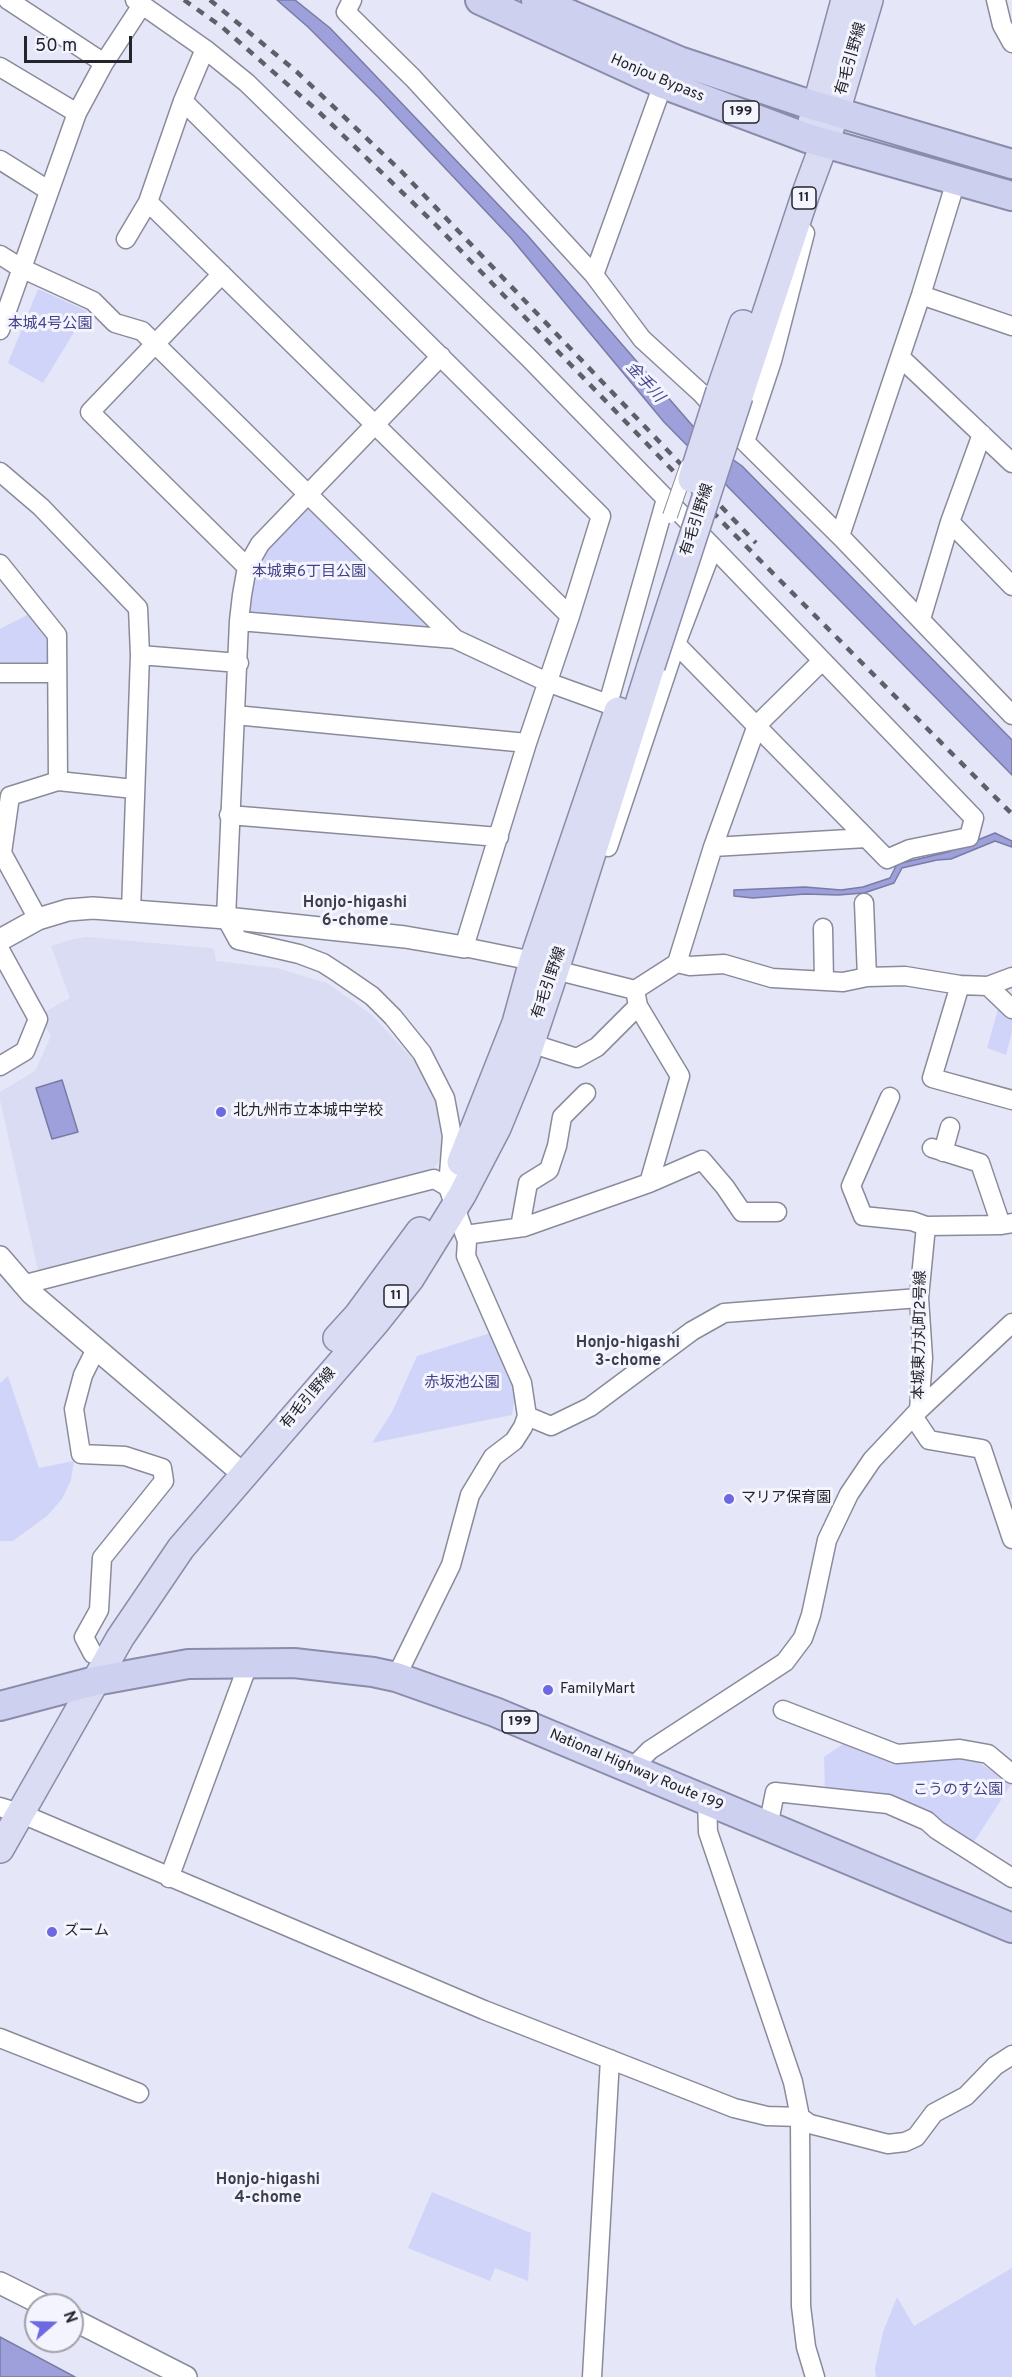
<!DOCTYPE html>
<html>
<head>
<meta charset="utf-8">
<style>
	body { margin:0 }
	#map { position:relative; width:1012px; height:2377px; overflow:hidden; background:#e5e6f7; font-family:Overpass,sans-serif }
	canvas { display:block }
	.north { position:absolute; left:24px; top:2293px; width:60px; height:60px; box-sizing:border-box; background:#f3f4fe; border:2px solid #a0a1aa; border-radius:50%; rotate:70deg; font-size:16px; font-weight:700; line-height:24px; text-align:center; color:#24252b }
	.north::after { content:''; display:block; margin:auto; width:21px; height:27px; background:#6e68e2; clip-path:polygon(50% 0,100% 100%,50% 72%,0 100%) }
	.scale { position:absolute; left:24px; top:36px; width:108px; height:27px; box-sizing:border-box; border:3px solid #24252b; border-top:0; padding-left:8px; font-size:18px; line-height:21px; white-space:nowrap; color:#24252b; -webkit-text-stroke:4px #f3f4fe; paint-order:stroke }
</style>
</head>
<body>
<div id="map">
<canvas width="1012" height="2377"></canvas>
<div class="north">N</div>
<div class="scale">50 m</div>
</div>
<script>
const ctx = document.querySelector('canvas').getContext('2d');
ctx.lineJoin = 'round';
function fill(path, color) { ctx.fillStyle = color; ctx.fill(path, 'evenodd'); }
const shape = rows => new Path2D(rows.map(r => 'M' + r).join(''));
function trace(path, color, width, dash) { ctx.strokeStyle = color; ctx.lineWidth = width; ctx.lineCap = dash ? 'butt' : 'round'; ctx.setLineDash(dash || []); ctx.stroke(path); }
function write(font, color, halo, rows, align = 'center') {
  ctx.font = font + ' Overpass,"Noto Sans JP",sans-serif'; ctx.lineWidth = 6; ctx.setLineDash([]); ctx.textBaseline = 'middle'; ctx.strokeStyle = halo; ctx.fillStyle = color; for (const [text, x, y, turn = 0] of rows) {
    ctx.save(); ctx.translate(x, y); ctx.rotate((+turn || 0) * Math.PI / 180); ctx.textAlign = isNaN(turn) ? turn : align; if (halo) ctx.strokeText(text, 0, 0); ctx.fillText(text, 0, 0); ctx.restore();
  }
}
fill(shape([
	[87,937,210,948,214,949,216,961,277,968,327,983,372,1015,419,1066,436,1099,442,1123,443,1156,431,1172,39,1275,0,1100,0,1092,35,1071,51,1036,39,1015,70,998,51,946,73,939]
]), '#dadcf4');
fill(shape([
	[38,289,87,311,43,383,8,363],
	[308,504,428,623,423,631,247,616,250,587,258,560,277,535],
	[31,613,49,637,48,671,0,669,0,629],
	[999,1006,1012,1017,1012,1032,1006,1055,987,1048],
	[494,1332,509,1370,515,1395,512,1415,372,1443,392,1412,417,1356],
	[8,1376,39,1468,74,1461,71,1480,62,1499,47,1516,13,1541,0,1541,0,1383],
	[849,1740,963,1753,1012,1783,972,1845,935,1818,825,1791,824,1757],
	[432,2192,531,2233,528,2281,495,2268,490,2281,408,2248],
	[1012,2268,1012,2377,876,2377,875,2369,883,2332,897,2297,914,2326]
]), '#d1d4f9');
const water = shape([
	[277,0,295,0,330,28,528,236,704,439,742,466,1012,740,1012,775,664,422,511,238,379,98,308,27,277,0],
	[995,833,1012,841,1012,847,995,841,951,859,937,860,902,868,894,883,864,893,838,895,805,894,753,898,734,896,734,890,805,887,841,890,863,887,890,878,897,864,948,852,995,833],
	[62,1080,78,1132,52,1139,36,1088,62,1080],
	[0,2337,75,2377,0,2377,0,2337]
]);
fill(water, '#9da0da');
trace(water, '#797ba6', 1.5);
const minor = shape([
	[8,0,104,63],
	[135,0,205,49,247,83,528,357,713,547,974,818,969,837,910,849,887,859,676,644,713,547],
	[352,0,346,12,413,78,594,275,642,339,701,393,745,442,840,536,1012,715],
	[996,0,1002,25,1012,43],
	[205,49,183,101,148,202,570,616,527,743,464,947,533,961,555,970,635,990,677,963,713,847,757,725,822,661],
	[0,67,77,113],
	[183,101,601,516,570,616],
	[0,160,48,190],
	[126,239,148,202],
	[0,255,21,268,93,301,115,323,142,331,455,639,547,682,608,704,666,499],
	[222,274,90,412,247,567],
	[594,275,663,84],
	[921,295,1012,326],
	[0,330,77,113,104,63,142,5],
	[901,358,1012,463],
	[745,442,772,361,805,233],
	[0,472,41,507,138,608,140,655,131,911],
	[950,522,1012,586],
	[840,536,921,295,956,181],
	[0,564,57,635,58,781,134,789],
	[921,619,950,522,982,434],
	[239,621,455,639],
	[140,655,239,663],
	[0,673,57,673],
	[235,715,527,743],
	[229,815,499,837],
	[608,847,676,644],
	[713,847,866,838],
	[2,853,10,796,58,781],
	[0,854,2,853,38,919],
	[864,903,867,977],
	[823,928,824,981],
	[0,950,38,1019,25,1051,0,1066],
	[677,963,690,966,724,964,772,978,843,982,867,977,905,976,960,985,988,986,1012,977],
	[960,985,932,1078,1012,1100],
	[988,986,1012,1009],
	[530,1043,577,1058,597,1047,638,1006],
	[890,1097,851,1186,863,1216,912,1221,926,1226],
	[932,1148,980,1163,1001,1225],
	[943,1152,950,1127],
	[649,1183,702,1160,725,1187,742,1212,777,1212],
	[520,1227,528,1183,549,1170,557,1146,562,1117,586,1093],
	[465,1235,524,1227,649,1183,680,1076,638,1006,635,990],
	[22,1285,434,1179,448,1187],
	[919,1410,1012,1323],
	[527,1416,551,1426,590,1407,692,1331,724,1313,919,1298],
	[913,1416,929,1440,982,1449,1012,1539],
	[93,1654,84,1637,99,1610,102,1558,164,1481,162,1468,125,1456,81,1454,74,1409,83,1375,96,1349],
	[396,1677,451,1565,470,1495,493,1457,514,1441,523,1427,527,1416,522,1383,466,1256,467,1241,448,1187,452,1136,445,1098,422,1053,393,1017,372,996,340,974,323,963,299,954,238,940,226,918,239,621,242,595,247,567,260,544,441,356],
	[783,1710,897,1754,960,1749,988,1754,1012,1774],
	[631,1769,650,1750,785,1662,803,1638,811,1615,827,1540,849,1494,872,1460,919,1410,923,1358,919,1298,926,1226,1001,1225,1012,1223],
	[707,1799,708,1832,793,2082,800,2117,801,2306,806,2347,815,2377],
	[0,1807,22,1814,484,2010,734,2108,767,2116,800,2117,810,2124,888,2144,905,2142,916,2137,934,2113,966,2096,995,2066,1012,2055],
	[768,1827,775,1792,888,1804,927,1821,937,1830,1012,1878],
	[169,1878,249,1662],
	[0,2038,139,2093],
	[592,2377,610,2059]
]);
const tertiary = shape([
	[0,940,38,919,68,910,93,908,226,918,405,937,464,947],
	[0,1257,31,1293,243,1474],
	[0,2283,44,2305],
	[72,2319,186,2377]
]);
const primary = shape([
	[811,126,845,0],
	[720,391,743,324],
	[739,396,806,193,836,112,869,0],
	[461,1162,516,1023,533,961,618,711],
	[337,1338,358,1315,420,1231],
	[0,1849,120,1638,181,1548,376,1322,410,1279,462,1195,497,1128,525,1060,555,970,651,666]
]);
const trunk = shape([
	[480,0,663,84,807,138,1012,196],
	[536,0,679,61,799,101,1012,164],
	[0,1706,95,1681,188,1664,294,1663,373,1672,396,1677,495,1712,1012,1928]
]);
trace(minor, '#8a8b9a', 21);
trace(tertiary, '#8a8b9a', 24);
trace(primary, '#8a8ca9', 30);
trace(trunk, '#8a8ca9', 32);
trace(minor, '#fff', 18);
trace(tertiary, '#fff', 21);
trace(primary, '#dadcf4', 27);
trace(trunk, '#ced0f0', 28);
trace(shape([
	[184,0,222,27,319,112,436,225,731,531,1012,814],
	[210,0,297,72,401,171,756,543]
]), '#5e5f68', 4.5, [8, 8]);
const pedestrianBridge = shape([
	[670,516,687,467]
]);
const primaryBridge = shape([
	[692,479,720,391],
	[651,666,739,396]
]);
trace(pedestrianBridge, '#8a8b9a', 16, []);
trace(primaryBridge, '#8a8ca9', 30, []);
trace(pedestrianBridge, '#fff', 14);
trace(primaryBridge, '#dadcf4', 27);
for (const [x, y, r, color] of [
	[221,1112,6,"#6e68e2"],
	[729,1499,6,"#6e68e2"],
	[548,1690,6,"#6e68e2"],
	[52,1932,6,"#6e68e2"]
]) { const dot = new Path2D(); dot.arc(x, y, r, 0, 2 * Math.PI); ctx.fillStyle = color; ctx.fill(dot); trace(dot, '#f3f4fe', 2); }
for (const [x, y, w] of [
	[741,112,36],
	[804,198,24],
	[396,1296,24],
	[520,1722,36]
]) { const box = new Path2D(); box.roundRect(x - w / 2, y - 11, w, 22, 4.5); ctx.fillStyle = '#f3f4fe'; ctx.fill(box); trace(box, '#24252b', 1.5); }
write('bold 14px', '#24252b', null, [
	["199",741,112],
	["11",804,198],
	["11",396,1296],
	["199",520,1722]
]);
write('15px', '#24252b', '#f3f4fe', [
	["有毛引野線",852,59,-74],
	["Honjou Bypass",657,79,23],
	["有毛引野線",698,520,-72],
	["有毛引野線",550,983,-71],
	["本城東力丸町2号線",921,1335,-89],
	["有毛引野線",309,1399,-49],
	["National Highway Route 199",636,1771,23]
]);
write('15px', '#434187', '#f3f4fe', [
	["本城4号公園",50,325],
	["本城東6丁目公園",309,573],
	["赤坂池公園",462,1384],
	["こうのす公園",958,1791]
]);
write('15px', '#24252b', '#f3f4fe', [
	["北九州市立本城中学校",233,1112],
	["マリア保育園",741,1499],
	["FamilyMart",560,1690],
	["ズーム",64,1932]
], 'left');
write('italic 16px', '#4c4b92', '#f3f4fe', [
	["金手川",644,383,48]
]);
write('bold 16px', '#3d3e4c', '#f3f4fe', [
	["Honjo-higashi",355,904],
	["6-chome",355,922],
	["Honjo-higashi",628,1344],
	["3-chome",628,1362],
	["Honjo-higashi",268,2181],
	["4-chome",268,2199]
]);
</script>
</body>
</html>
